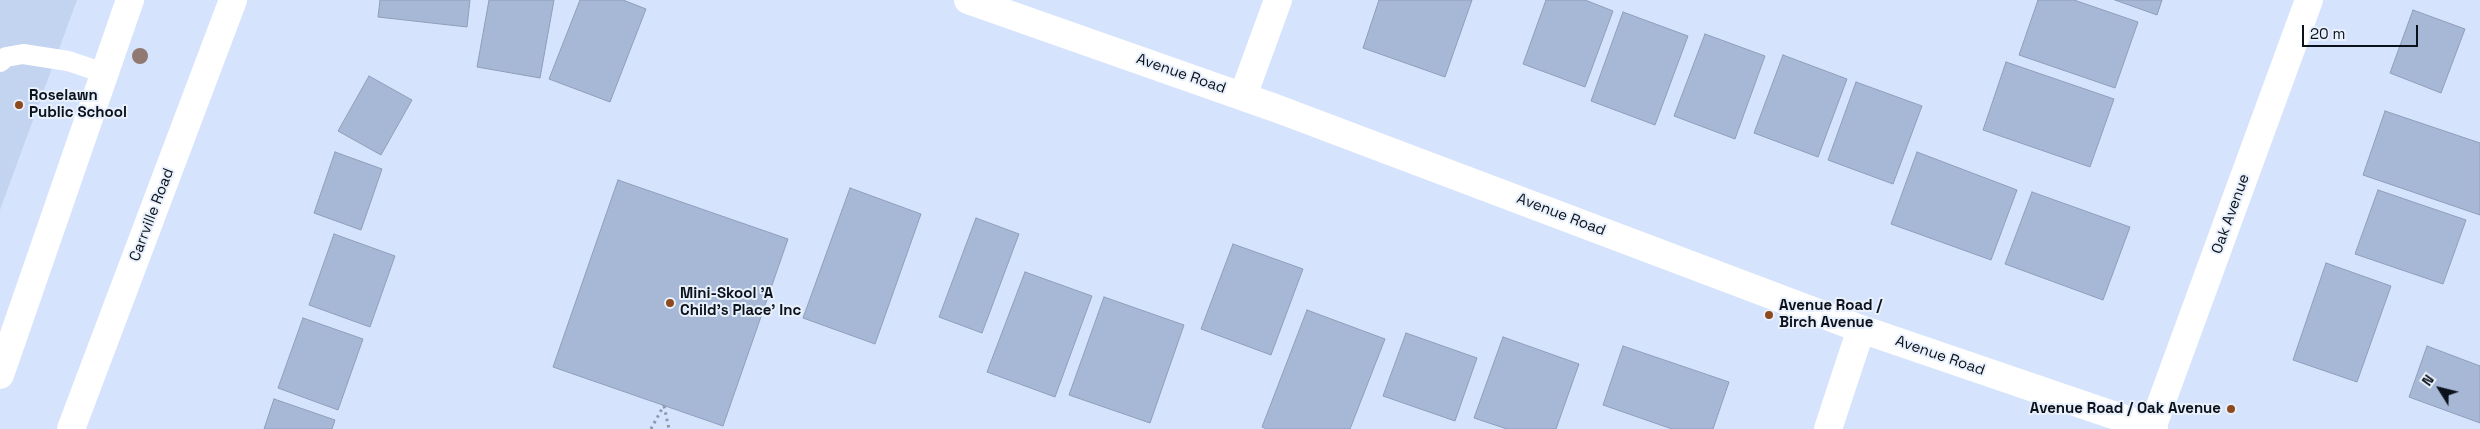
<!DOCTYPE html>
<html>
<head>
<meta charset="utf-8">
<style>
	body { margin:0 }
	#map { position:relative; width:2480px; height:429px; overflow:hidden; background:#d5e3fc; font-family:"Space Grotesk",sans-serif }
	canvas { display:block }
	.north { position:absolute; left:2415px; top:364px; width:50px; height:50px; -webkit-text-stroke:4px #e8f0fc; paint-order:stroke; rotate:306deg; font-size:14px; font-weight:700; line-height:20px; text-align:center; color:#0c121c }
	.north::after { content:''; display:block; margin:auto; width:18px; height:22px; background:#0c121c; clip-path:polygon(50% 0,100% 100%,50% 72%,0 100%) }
	.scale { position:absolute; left:2302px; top:25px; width:116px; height:22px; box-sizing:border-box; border:2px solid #0c121c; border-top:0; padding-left:6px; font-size:15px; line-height:18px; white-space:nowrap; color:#0c121c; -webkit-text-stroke:4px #e8f0fc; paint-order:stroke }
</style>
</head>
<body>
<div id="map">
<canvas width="2480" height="429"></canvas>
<div class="north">N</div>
<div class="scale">20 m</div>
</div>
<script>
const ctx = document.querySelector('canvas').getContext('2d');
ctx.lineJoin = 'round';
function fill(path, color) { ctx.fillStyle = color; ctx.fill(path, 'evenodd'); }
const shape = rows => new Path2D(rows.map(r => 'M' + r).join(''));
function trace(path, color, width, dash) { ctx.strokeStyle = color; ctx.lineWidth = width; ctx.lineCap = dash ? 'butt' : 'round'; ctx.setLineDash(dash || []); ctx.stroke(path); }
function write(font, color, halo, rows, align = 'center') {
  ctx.font = font + ' "Space Grotesk",sans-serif'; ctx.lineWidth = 4; ctx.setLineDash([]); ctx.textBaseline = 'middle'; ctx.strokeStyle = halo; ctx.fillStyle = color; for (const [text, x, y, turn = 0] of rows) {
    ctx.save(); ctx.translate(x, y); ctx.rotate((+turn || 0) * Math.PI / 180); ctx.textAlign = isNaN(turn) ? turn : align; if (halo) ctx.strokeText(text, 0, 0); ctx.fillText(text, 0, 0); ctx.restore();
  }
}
fill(shape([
	[0,0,77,0,0,210]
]), '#c3d4f1');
const building = shape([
	[380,0,470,0,467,27,378,17,380,0],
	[489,0,554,0,540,78,477,67,489,0],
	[580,0,623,0,646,9,610,102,549,79,580,0],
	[1379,0,1472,0,1445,77,1363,48,1379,0],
	[1546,0,1585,0,1613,11,1585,87,1523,64,1546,0],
	[2038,0,2074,0,2138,22,2115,88,2019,55,2038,0],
	[2115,0,2162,0,2157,15,2115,0],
	[2413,10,2465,29,2441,93,2390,73,2413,10],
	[1623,12,1688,36,1655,125,1591,101,1623,12],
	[1705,34,1765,56,1735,139,1674,116,1705,34],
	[1783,55,1847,79,1818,157,1754,133,1783,55],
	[2006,62,2114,99,2090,167,1983,130,2006,62],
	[369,76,412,100,381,155,338,131,369,76],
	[1856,82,1922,106,1893,184,1828,160,1856,82],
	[2385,111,2480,143,2480,215,2363,175,2385,111],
	[335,152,382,169,361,230,314,213,335,152],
	[1917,152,2017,190,1991,260,1891,224,1917,152],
	[618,180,788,239,723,426,553,367,618,180],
	[850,188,921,214,875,344,803,318,850,188],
	[2378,190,2466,220,2443,284,2355,254,2378,190],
	[2032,192,2130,227,2103,300,2005,264,2032,192],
	[976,218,1019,234,982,333,939,317,976,218],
	[334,234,395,256,370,327,309,305,334,234],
	[1233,244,1303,269,1271,355,1201,329,1233,244],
	[2326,263,2391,286,2357,382,2293,360,2326,263],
	[1025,272,1092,296,1055,397,987,372,1025,272],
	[1104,297,1184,325,1150,423,1069,395,1104,297],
	[1307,310,1385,339,1350,429,1267,429,1262,427,1307,310],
	[303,318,363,339,338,410,278,388,303,318],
	[1406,333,1477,358,1455,421,1383,396,1406,333],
	[1503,337,1579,364,1556,429,1507,429,1474,418,1503,337],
	[1623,346,1729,382,1713,429,1672,429,1603,405,1623,346],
	[2427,346,2480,366,2480,423,2409,397,2427,346],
	[274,399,335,420,332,429,264,429,274,399]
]);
fill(building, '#a7b8d6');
trace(building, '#8e9ebc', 1);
trace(shape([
	[664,406,669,429],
	[651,429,664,405]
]), '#8d98ac', 3, [2.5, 4]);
trace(shape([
	[0,62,6,57,23,54,68,61,104,73]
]), '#fff', 20);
trace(shape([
	[968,0,1278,109,1861,329,2154,429],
	[1243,96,1278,0],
	[2152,428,2309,0],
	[1828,429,1861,329]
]), '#fff', 28);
trace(shape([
	[0,375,130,0],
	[71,429,233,0]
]), '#fff', 28);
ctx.fillStyle = '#907971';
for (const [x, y] of [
	[140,56]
]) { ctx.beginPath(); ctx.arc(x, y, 8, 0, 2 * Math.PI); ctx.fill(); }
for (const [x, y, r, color] of [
	[19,105,5,"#8e4a1f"],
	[670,303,5,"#8e4a1f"],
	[1769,315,5,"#8e4a1f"],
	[2231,409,5,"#8e4a1f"]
]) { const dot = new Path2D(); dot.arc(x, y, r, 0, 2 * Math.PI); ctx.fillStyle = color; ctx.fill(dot); trace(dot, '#e8f0fc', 2); }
write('15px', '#0c121c', '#e8f0fc', [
	["Avenue Road",1181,74,19],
	["Oak Avenue",2231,214,-70],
	["Carrville Road",152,215,-69],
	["Avenue Road",1561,215,21],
	["Avenue Road",1940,356,19]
]);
write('bold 15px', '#0c121c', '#e8f0fc', [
	["Roselawn",29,96],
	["Public School",29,113],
	["Mini-Skool 'A",680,294],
	["Child's Place' Inc",680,311],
	["Avenue Road /",1779,306],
	["Birch Avenue",1779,323],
	["Avenue Road / Oak Avenue",2221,409,"right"]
], 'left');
</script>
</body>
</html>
